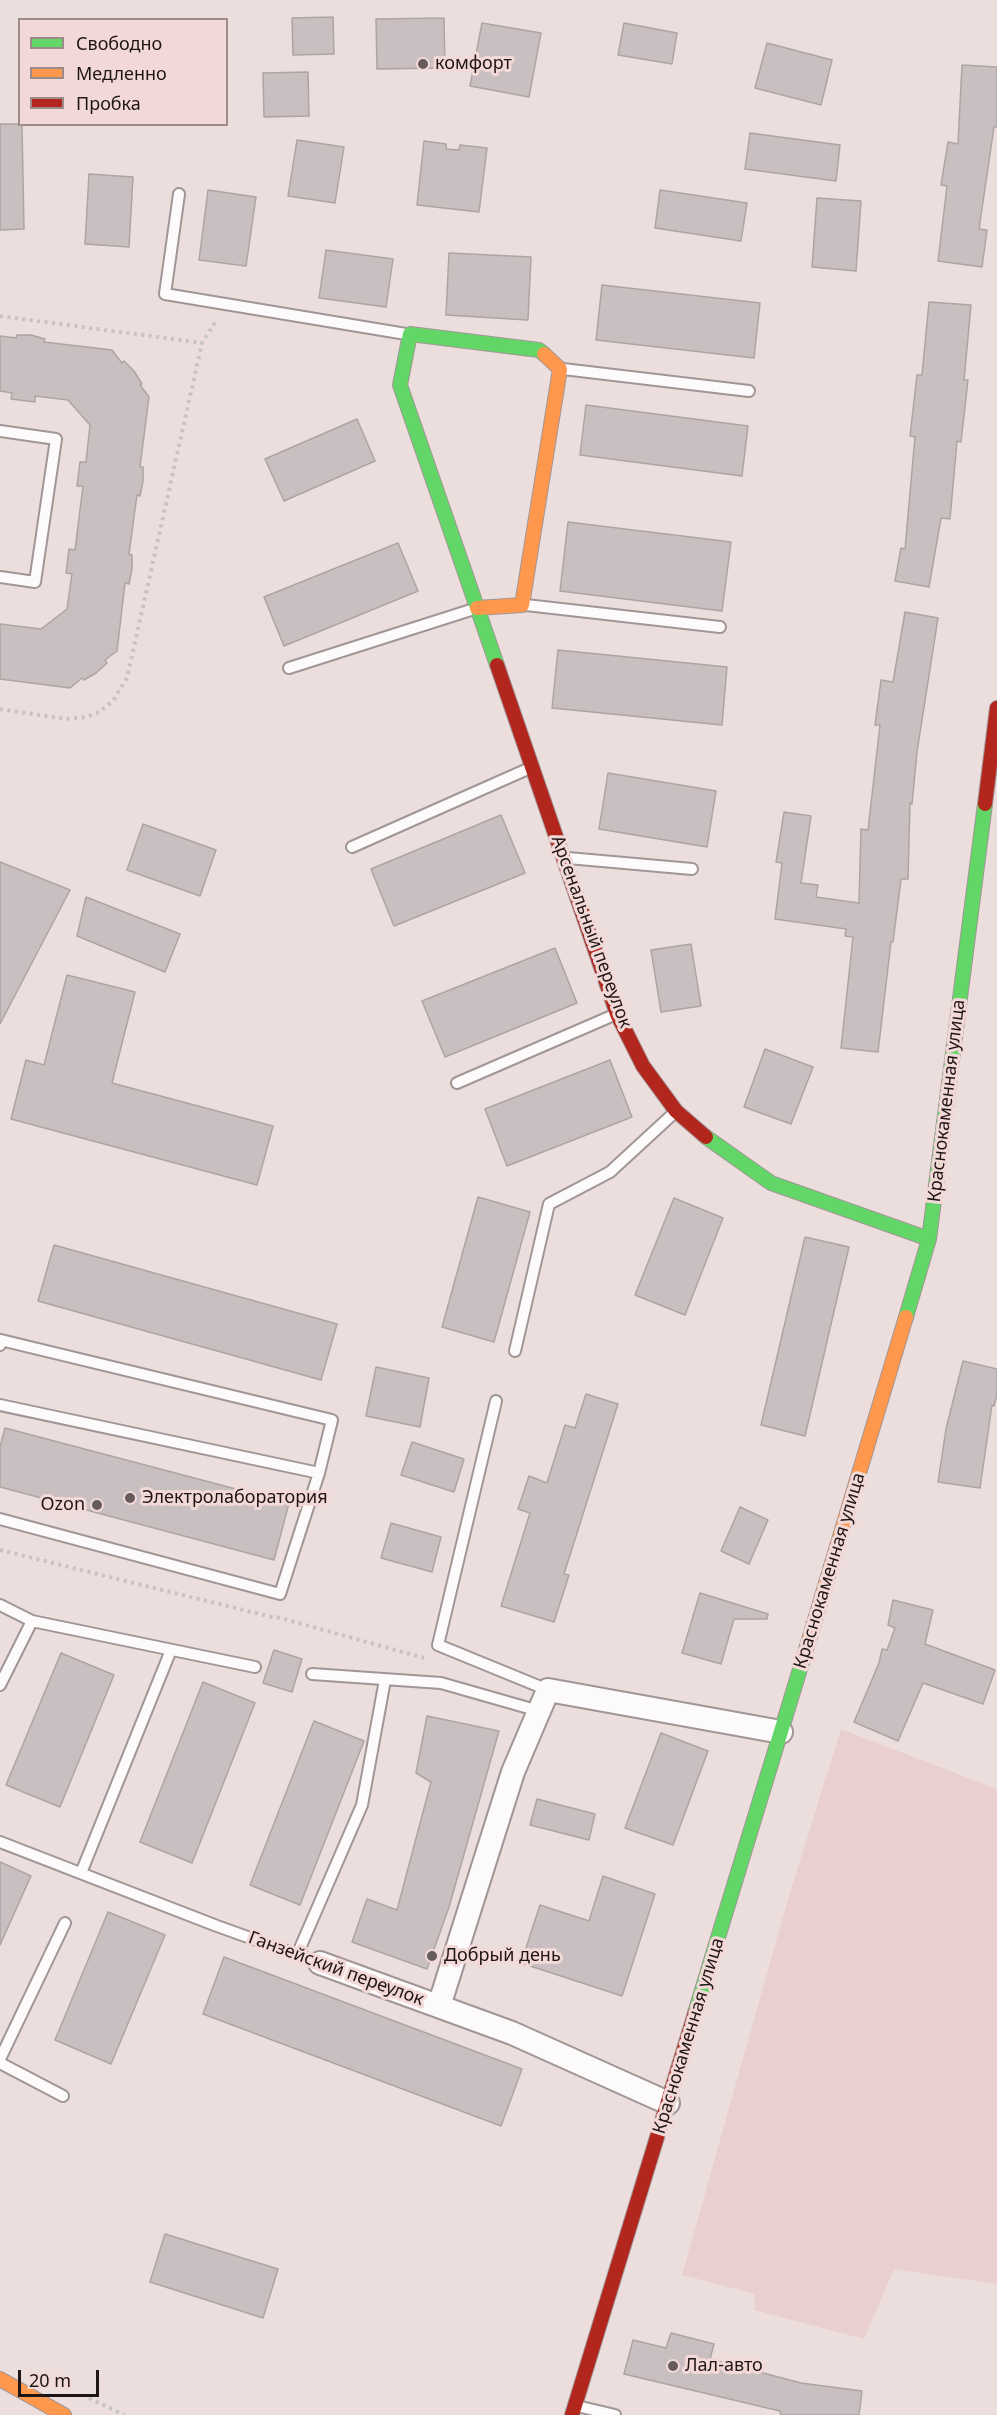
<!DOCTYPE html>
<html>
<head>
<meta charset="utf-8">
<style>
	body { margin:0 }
	#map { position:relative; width:997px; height:2415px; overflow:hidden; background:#ecdedd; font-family:"Noto Sans",sans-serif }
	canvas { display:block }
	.legend { position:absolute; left:18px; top:18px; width:210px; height:108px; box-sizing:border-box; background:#f2d9d7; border:2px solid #9d8b89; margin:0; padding:8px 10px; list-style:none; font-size:18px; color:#1e1515 }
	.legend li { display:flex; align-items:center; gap:12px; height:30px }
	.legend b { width:30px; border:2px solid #9d8b89 }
	.scale { position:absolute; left:18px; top:2370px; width:81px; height:27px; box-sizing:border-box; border:3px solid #1e1515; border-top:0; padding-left:8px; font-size:18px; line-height:21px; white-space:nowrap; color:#1e1515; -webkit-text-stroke:4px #f2d9d7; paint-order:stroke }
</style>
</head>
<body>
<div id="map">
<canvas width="997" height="2415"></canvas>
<ul class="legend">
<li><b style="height:8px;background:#63d668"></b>Свободно</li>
<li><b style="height:8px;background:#ff974d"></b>Медленно</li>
<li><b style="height:8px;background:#b3261e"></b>Пробка</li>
</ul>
<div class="scale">20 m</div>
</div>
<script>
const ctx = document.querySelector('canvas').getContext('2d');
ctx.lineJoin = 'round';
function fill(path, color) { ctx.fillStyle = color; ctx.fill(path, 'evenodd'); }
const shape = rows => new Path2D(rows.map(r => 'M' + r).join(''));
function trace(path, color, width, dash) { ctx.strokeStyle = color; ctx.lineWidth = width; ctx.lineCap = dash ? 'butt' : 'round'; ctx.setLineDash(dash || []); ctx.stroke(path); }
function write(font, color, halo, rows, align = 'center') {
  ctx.font = font + ' "Noto Sans",sans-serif'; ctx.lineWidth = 6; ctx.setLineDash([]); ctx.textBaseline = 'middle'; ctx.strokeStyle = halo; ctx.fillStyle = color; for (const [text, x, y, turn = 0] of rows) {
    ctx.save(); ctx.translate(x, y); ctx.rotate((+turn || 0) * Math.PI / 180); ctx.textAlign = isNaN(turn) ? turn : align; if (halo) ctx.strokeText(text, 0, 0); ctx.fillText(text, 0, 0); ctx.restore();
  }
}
fill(shape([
	[841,1729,997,1789,997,2284,894,2269,864,2339,754,2310,755,2294,682,2275,788,1899]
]), '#e9d0ce');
const building = shape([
	[333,17,334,54,293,55,292,18,333,17],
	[444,18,445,68,377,69,376,19,444,18],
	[482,23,541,33,529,97,470,86,482,23],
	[624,23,677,33,672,64,618,55,624,23],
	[767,43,832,60,821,105,755,88,767,43],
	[962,65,997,67,997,127,994,127,979,229,987,230,982,267,938,261,947,186,941,185,948,142,958,144,962,65],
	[308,72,309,116,264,117,263,73,308,72],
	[0,124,22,124,24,229,0,230,0,124],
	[750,133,840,145,836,181,745,169,750,133],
	[297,140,344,147,335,203,288,196,297,140],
	[424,141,446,144,446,149,459,150,460,145,487,148,479,212,417,205,424,141],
	[89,174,133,177,129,247,85,244,89,174],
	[208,190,256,197,246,266,199,260,208,190],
	[660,190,747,203,741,241,655,228,660,190],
	[817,198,861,201,856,271,812,267,817,198],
	[326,250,393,259,386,307,319,298,326,250],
	[449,253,531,257,528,320,446,315,449,253],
	[602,285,760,303,754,358,596,340,602,285],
	[929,302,971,305,964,380,968,380,961,442,957,441,950,519,941,518,929,587,895,581,901,548,905,549,915,437,910,436,917,375,922,375,929,302],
	[17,335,31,335,45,339,44,342,112,350,122,363,124,361,134,371,142,384,140,385,149,397,140,467,143,467,143,481,140,496,137,495,129,554,132,555,132,569,129,584,125,583,117,651,105,660,107,663,96,673,84,680,82,678,70,688,0,679,0,624,41,629,67,609,72,574,66,573,69,549,75,550,83,486,77,486,80,462,86,462,90,425,68,400,35,396,35,402,11,399,12,393,0,391,0,336,16,338,17,335],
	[586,405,748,426,742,476,580,455,586,405],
	[357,419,375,461,284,501,265,459,357,419],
	[568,522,731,542,722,611,560,591,568,522],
	[398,543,418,591,284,646,264,597,398,543],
	[905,612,938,618,917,752,912,804,910,803,908,879,901,879,893,942,891,942,878,1052,841,1048,853,937,845,936,846,929,775,919,782,863,776,862,784,812,811,816,801,883,818,885,816,897,859,903,861,829,868,830,880,725,875,725,881,680,893,682,905,612],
	[558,650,727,667,722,725,552,708,558,650],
	[608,773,716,791,707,847,599,829,608,773],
	[501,815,525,873,394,926,371,869,501,815],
	[143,824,216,850,200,896,127,870,143,824],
	[0,862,70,890,0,1024,0,862],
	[86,897,180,934,165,972,77,936,86,897],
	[691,944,701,1006,661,1012,651,950,691,944],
	[555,948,577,1003,445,1057,422,1001,555,948],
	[67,975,135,992,112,1083,273,1126,257,1185,11,1119,26,1060,44,1065,67,975],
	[765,1049,813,1067,791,1124,744,1107,765,1049],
	[610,1060,632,1117,507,1166,485,1109,610,1060],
	[478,1197,530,1212,494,1342,442,1327,478,1197],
	[674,1198,723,1218,685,1315,635,1295,674,1198],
	[805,1237,849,1247,805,1436,761,1425,805,1237],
	[54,1245,337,1324,321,1380,38,1301,54,1245],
	[963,1361,997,1369,997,1394,994,1406,992,1405,980,1488,938,1482,946,1429,963,1361],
	[376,1367,429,1378,420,1427,366,1416,376,1367],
	[586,1394,618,1404,564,1574,569,1575,554,1622,501,1606,530,1513,518,1509,529,1476,547,1483,565,1425,575,1428,586,1394],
	[5,1428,289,1503,274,1560,0,1487,0,1447,5,1428],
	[412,1442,464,1459,454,1492,401,1475,412,1442],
	[740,1507,768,1520,749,1564,721,1551,740,1507],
	[391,1523,441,1537,432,1572,381,1558,391,1523],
	[700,1593,768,1614,767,1619,734,1619,721,1664,682,1653,700,1593],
	[893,1600,933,1610,925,1644,995,1670,983,1704,923,1683,898,1741,854,1722,879,1663,882,1649,887,1650,895,1628,888,1625,893,1600],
	[274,1650,302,1659,292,1692,263,1683,274,1650],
	[61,1653,114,1675,60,1807,6,1785,61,1653],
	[203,1682,255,1703,192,1863,140,1842,203,1682],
	[427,1716,499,1731,449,1907,427,1969,352,1942,367,1899,397,1910,431,1782,416,1773,427,1716],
	[314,1721,364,1741,300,1905,250,1885,314,1721],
	[661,1733,708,1751,673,1845,625,1828,661,1733],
	[537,1799,595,1814,589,1840,530,1825,537,1799],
	[0,1862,31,1876,0,1945,0,1862],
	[603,1876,655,1894,622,1996,521,1963,540,1905,589,1921,603,1876],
	[108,1912,165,1935,111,2064,55,2040,108,1912],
	[224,1957,522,2069,501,2126,203,2014,224,1957],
	[165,2234,278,2269,263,2318,150,2282,165,2234],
	[671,2333,714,2344,710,2359,801,2383,862,2391,859,2415,781,2415,780,2411,624,2374,633,2340,666,2348,671,2333]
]);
fill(building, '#c9bfc0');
trace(building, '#ada4a4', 1.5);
const lane = shape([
	[179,194,165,294,406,334],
	[563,369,749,391],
	[0,431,56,439,35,582,0,577],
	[526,605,720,627],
	[289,668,474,609],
	[352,847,530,768],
	[568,858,692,869],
	[457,1083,614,1015],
	[0,1345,1,1340,332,1420,319,1473],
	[515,1351,549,1204,610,1172,673,1114],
	[496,1401,438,1645,548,1690],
	[0,1405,319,1473,280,1594,0,1519],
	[0,1605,32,1621,0,1685],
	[32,1621,255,1667],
	[312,1674,441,1683,539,1711],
	[0,1842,217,1926,320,1963],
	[81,1873,171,1650],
	[297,1955,362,1805,385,1680],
	[0,2059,65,1923],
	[0,2063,63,2096],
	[577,2406,615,2415]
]);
const street = shape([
	[320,1963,512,2033,668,2103],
	[439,2006,513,1772,548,1690,781,1732]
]);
const fast = shape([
	[497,665,400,385,410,334,539,350,544,354],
	[706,1137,771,1183,929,1239],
	[906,1317,929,1239,985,804],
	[695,2013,808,1643]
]);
const slow = shape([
	[477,608,522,605,560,369,544,354],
	[808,1643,906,1317],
	[0,2379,64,2415]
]);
const jam = shape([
	[497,665,617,1014,643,1066,676,1111,706,1137],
	[985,804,997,708],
	[572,2415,695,2013]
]);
trace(lane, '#a19696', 14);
trace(street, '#a19696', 26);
trace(fast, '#a19696', 16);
trace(slow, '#a19696', 16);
trace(jam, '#a19696', 16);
trace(shape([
	[0,316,202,343,216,321],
	[0,709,65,719,87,717,99,712,113,701,127,678,202,343],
	[0,1550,276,1618],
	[277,1617,424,1658],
	[89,2398,124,2415]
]), '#c7c3c3', 4, [3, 4.5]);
trace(lane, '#fcfafa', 10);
trace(street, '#fcfafa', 22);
trace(fast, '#63d668', 14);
trace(slow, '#ff974d', 14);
trace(jam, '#b3261e', 14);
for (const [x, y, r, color] of [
	[423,64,6,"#665b5b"],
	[130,1498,6,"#665b5b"],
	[97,1505,6,"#665b5b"],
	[432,1956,6,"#665b5b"],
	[673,2366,6,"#665b5b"]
]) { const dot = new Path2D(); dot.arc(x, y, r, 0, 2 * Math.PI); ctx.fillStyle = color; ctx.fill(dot); trace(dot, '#f2d9d7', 2); }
write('18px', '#1e1515', '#f2d9d7', [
	["комфорт",435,64],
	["Электролаборатория",142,1498],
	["Ozon",85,1505,"right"],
	["Добрый день",444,1956],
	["Лал-авто",685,2366]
], 'left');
write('18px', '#1e1515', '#f2d9d7', [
	["Арсенальный переулок",591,932,70],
	["Краснокаменная улица",947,1101,-83],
	["Краснокаменная улица",830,1571,-73],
	["Ганзейский переулок",336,1969,20],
	["Краснокаменная улица",689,2036,-73]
]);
</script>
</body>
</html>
